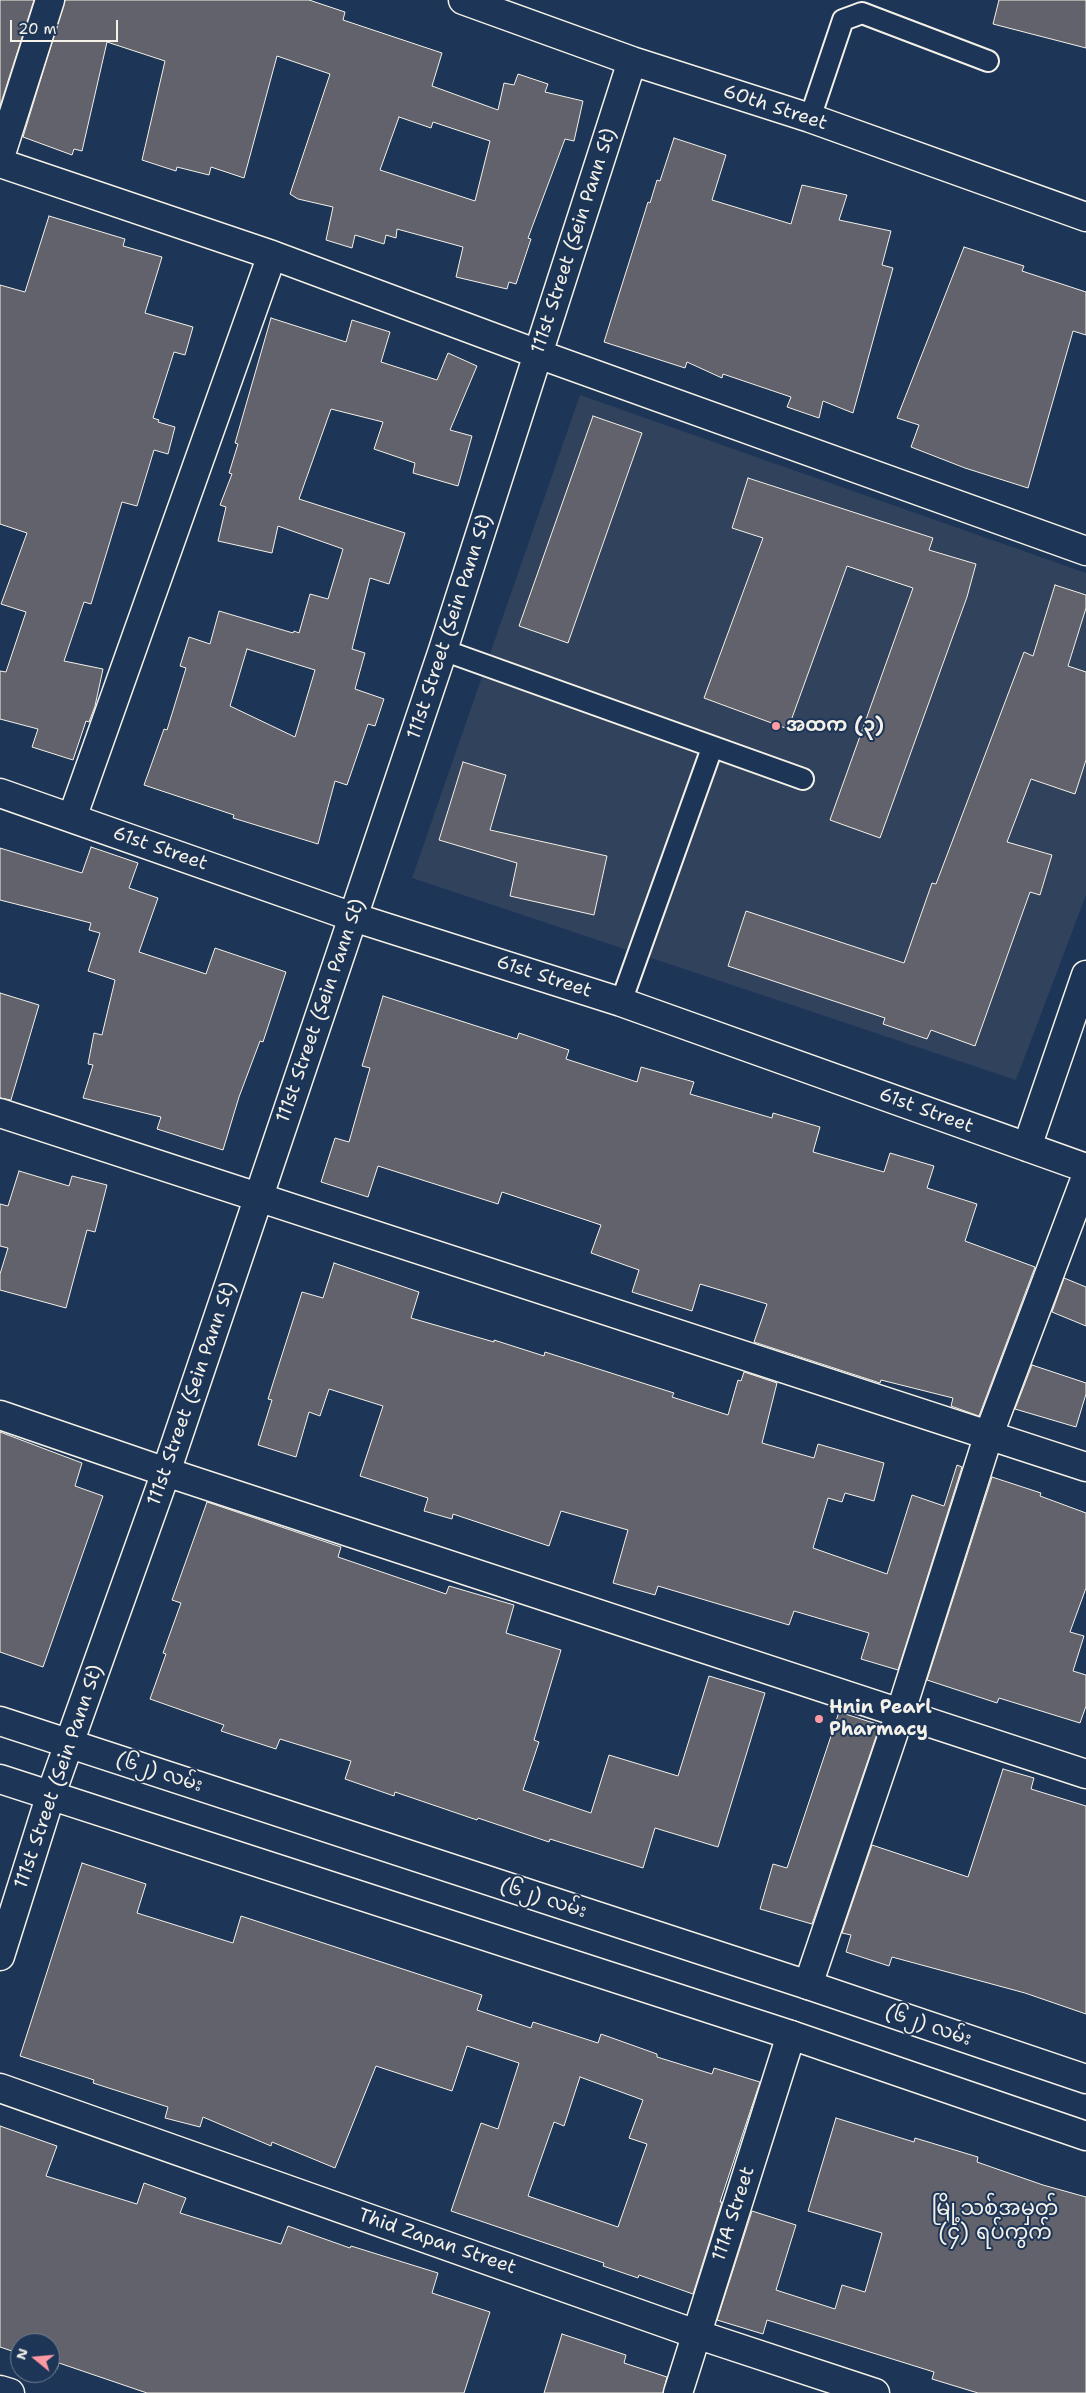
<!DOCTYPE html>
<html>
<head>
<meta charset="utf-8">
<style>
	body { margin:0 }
	#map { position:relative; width:1086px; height:2393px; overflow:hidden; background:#1d3557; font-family:"Shantell Sans",sans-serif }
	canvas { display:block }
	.north { position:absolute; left:10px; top:2333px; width:50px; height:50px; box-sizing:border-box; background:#1d3557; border:1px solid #738091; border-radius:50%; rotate:287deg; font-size:14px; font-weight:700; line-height:20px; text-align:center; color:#f4f1e8 }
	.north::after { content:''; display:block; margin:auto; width:18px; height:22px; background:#ff9aa2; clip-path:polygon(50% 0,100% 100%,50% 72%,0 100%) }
	.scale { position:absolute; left:10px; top:20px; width:108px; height:22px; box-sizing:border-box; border:2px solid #f4f1e8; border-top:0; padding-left:6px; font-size:15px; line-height:18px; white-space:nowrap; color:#f4f1e8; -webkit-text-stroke:4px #1d3557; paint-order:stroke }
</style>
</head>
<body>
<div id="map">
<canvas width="1086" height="2393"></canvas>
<div class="north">N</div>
<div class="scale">20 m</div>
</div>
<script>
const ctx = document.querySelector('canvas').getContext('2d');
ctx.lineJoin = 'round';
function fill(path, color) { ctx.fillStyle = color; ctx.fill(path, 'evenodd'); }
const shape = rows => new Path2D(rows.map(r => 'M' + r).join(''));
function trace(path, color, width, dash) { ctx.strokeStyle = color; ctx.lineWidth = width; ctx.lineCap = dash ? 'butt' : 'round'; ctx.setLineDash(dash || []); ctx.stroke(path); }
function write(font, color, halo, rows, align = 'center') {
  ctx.font = font + ' "Shantell Sans","Noto Sans Myanmar",sans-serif'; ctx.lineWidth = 4; ctx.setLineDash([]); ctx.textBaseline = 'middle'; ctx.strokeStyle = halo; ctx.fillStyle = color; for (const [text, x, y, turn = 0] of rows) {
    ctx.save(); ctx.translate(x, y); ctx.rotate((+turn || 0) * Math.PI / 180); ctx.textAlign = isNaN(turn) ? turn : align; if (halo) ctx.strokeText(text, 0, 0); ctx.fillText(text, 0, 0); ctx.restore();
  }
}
fill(shape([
	[580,395,1086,573,1086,895,1016,1080,412,878]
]), '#31425d');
const building = shape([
	[0,0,34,0,0,106,0,0],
	[65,0,309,0,345,12,343,20,442,53,432,86,498,110,504,83,514,85,518,74,548,84,545,92,583,101,574,141,565,139,528,238,531,239,516,284,509,282,507,289,456,277,463,247,397,229,396,238,386,235,384,244,355,235,352,248,326,240,333,207,298,199,290,194,330,74,277,56,244,178,211,167,209,175,177,167,176,171,142,160,165,61,107,42,82,151,74,149,72,155,23,137,65,0],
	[399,117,431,128,433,122,490,141,475,201,380,170,399,117],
	[999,0,1086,0,1086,48,993,24,999,0],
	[674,138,726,155,712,200,791,224,802,185,847,195,839,220,891,231,882,265,893,268,853,413,823,401,819,418,787,407,791,397,723,374,722,378,687,362,685,368,604,342,648,202,650,203,657,180,660,181,674,138],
	[49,216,125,239,123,246,162,257,145,313,193,327,185,355,174,352,153,418,159,420,158,422,175,427,168,454,154,450,137,506,122,502,91,604,84,602,64,661,103,669,95,706,89,722,86,721,73,760,32,747,38,729,0,719,0,671,6,672,26,612,1,604,27,533,0,524,0,285,25,292,49,216],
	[964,247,1024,266,1022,271,1086,292,1086,335,1073,331,1028,488,965,468,911,447,919,425,897,418,964,247],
	[271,318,346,342,352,320,390,332,381,362,437,380,448,353,477,366,450,430,472,436,458,486,413,473,415,463,374,449,383,422,331,409,299,499,405,533,389,584,370,578,352,649,365,653,355,689,384,699,375,726,368,724,347,785,335,781,318,844,233,818,234,815,144,785,164,729,167,730,186,668,180,666,189,637,210,644,219,611,293,633,294,631,299,633,310,594,328,599,343,549,278,526,272,553,218,541,226,507,220,505,232,474,229,473,238,444,235,443,271,318],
	[247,649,315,670,295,737,230,706,247,649],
	[593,416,642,433,568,643,519,626,593,416],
	[748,478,933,538,929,550,976,564,967,597,880,838,830,820,913,588,847,566,788,729,704,698,763,538,732,528,748,478],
	[1055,585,1086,595,1086,608,1068,666,1086,672,1086,760,1075,794,1031,779,1007,842,1052,855,1040,895,1030,892,975,1046,931,1030,927,1039,883,1024,885,1018,728,966,746,911,904,963,932,883,936,884,1024,652,1033,656,1055,585],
	[463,762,506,775,490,830,607,856,594,915,510,896,517,863,439,840,463,762],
	[91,847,138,863,129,888,158,898,139,952,206,974,215,948,286,972,263,1042,260,1041,239,1097,223,1150,157,1129,161,1117,83,1098,93,1065,88,1064,94,1033,102,1035,115,980,88,971,100,933,89,930,91,923,0,900,0,848,82,873,91,847],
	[0,993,39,1005,11,1100,0,1098,0,993],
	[383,996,517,1039,519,1033,569,1050,566,1059,637,1082,641,1067,694,1082,690,1094,772,1118,773,1113,820,1127,813,1152,884,1172,890,1153,934,1166,927,1188,977,1204,965,1241,1035,1267,979,1416,951,1406,953,1398,881,1380,880,1383,754,1342,767,1304,700,1284,692,1311,632,1292,639,1270,591,1253,601,1225,502,1192,498,1204,378,1166,368,1197,321,1182,335,1138,349,1142,370,1068,362,1066,383,996],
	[19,1171,69,1186,72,1176,107,1185,95,1232,87,1230,66,1308,0,1290,0,1274,8,1248,0,1246,0,1204,8,1206,19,1171],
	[334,1263,419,1292,411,1318,494,1342,494,1340,544,1356,545,1352,674,1393,672,1397,728,1415,738,1380,741,1381,744,1372,777,1383,762,1443,814,1458,818,1444,884,1463,874,1501,845,1493,842,1502,828,1498,813,1548,887,1574,912,1495,944,1506,957,1465,962,1467,898,1670,861,1659,869,1633,794,1611,789,1625,658,1586,655,1595,613,1583,628,1530,561,1511,549,1546,453,1514,452,1519,424,1511,428,1498,360,1476,383,1406,329,1389,320,1416,309,1412,296,1457,258,1445,272,1400,268,1399,302,1292,323,1298,334,1263],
	[1064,1278,1086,1287,1086,1326,1052,1312,1064,1278],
	[1032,1365,1086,1383,1086,1394,1076,1427,1015,1409,1032,1365],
	[0,1432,82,1463,75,1486,103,1496,43,1667,0,1652,0,1432],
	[992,1477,1041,1493,1040,1496,1086,1513,1086,1588,1070,1632,1084,1636,1073,1671,1086,1675,1086,1706,1080,1723,999,1698,997,1703,927,1680,992,1477],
	[207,1502,341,1547,338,1557,446,1594,449,1586,514,1605,506,1633,561,1650,534,1740,539,1742,523,1790,591,1813,609,1755,678,1776,709,1676,765,1693,718,1847,655,1828,643,1868,550,1839,549,1842,478,1818,477,1820,395,1792,394,1796,345,1779,351,1761,280,1739,276,1749,221,1731,224,1725,150,1699,166,1654,163,1653,181,1603,172,1600,207,1502],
	[839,1712,880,1725,812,1924,760,1909,773,1864,787,1868,839,1712],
	[1003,1769,1034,1778,1031,1789,1086,1806,1086,2014,1025,1993,892,1957,889,1966,846,1952,851,1935,842,1933,872,1845,968,1877,1003,1769],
	[82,1863,146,1884,137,1913,233,1943,241,1916,482,1995,477,2010,531,2028,533,2022,598,2043,601,2034,657,2054,657,2057,712,2074,714,2068,760,2082,720,2202,722,2202,693,2294,639,2275,638,2278,603,2266,604,2263,451,2211,481,2123,498,2129,519,2063,467,2046,452,2091,376,2066,335,2168,272,2142,271,2146,203,2117,200,2127,165,2118,168,2107,93,2083,94,2080,20,2056,82,1863],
	[580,2077,643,2100,629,2138,647,2144,618,2227,528,2196,554,2122,564,2126,580,2077],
	[836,2118,914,2142,915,2138,978,2157,977,2162,1043,2185,1086,2197,1086,2393,978,2393,932,2379,934,2372,767,2320,763,2334,717,2320,752,2211,796,2225,776,2290,835,2309,842,2285,865,2292,882,2233,808,2211,836,2118],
	[0,2126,57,2146,46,2176,137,2204,144,2183,186,2198,180,2213,281,2244,288,2226,350,2248,351,2246,438,2273,432,2293,490,2312,464,2393,147,2393,59,2363,57,2369,50,2367,50,2343,20,2343,20,2356,14,2354,15,2352,0,2347,0,2126],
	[562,2334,626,2355,624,2363,667,2377,663,2393,544,2393,562,2334]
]);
fill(building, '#61626b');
trace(building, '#f4f1e8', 1);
const service = shape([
	[810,118,843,20,862,13,988,61],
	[443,650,803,779],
	[621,1002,712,748]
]);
const minor = shape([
	[463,0,632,61,810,118,1086,217],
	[0,157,50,0],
	[0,163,272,255,538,354,1086,551],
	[0,793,353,917,621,1002,1086,1168],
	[72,818,272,255],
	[0,1113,1086,1467],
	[1027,1147,1086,975],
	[0,1415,166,1472,1086,1774],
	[0,1956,51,1794,166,1472,443,650,632,61],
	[808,1985,901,1711,989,1434,1086,1177],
	[0,2088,696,2334,875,2393],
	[0,2390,10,2393],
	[678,2393,791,2035]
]);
const primary = shape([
	[0,1721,808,1985,1086,2079],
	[0,1779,791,2035,1086,2136]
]);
trace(service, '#f4f1e8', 24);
trace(minor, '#f4f1e8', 31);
trace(primary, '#f4f1e8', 31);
trace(service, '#1d3557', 20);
trace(minor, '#1d3557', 28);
trace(primary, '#1d3557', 28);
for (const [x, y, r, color] of [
	[776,726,5,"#ff9aa2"],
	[819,1719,5,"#ff9aa2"]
]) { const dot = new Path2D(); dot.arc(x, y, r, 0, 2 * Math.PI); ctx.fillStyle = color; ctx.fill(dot); trace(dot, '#1d3557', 2); }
write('19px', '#f4f1e8', '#1d3557', [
	["60th Street",775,108,18],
	["111st Street (Sein Pann St)",574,241,-72],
	["111st Street (Sein Pann St)",450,627,-72],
	["61st Street",160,849,19],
	["61st Street",544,977,18],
	["111st Street (Sein Pann St)",321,1011,-71],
	["61st Street",926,1111,20],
	["111st Street (Sein Pann St)",192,1394,-71],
	["(၆၂) လမ်း",159,1773,18],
	["111st Street (Sein Pann St)",59,1777,-71],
	["(၆၂) လမ်း",543,1899,18],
	["(၆၂) လမ်း",928,2026,19],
	["111A Street",734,2214,-72],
	["Thid Zapan Street",437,2242,19]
]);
write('bold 19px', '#f4f1e8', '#1d3557', [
	["အထက (၃)",786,726],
	["Hnin Pearl",829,1708],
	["Pharmacy",829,1730]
], 'left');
write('21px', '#f4f1e8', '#1d3557', [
	["မြို့သစ်အမှတ်",995,2210],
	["(၄) ရပ်ကွက်",995,2234]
]);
</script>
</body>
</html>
